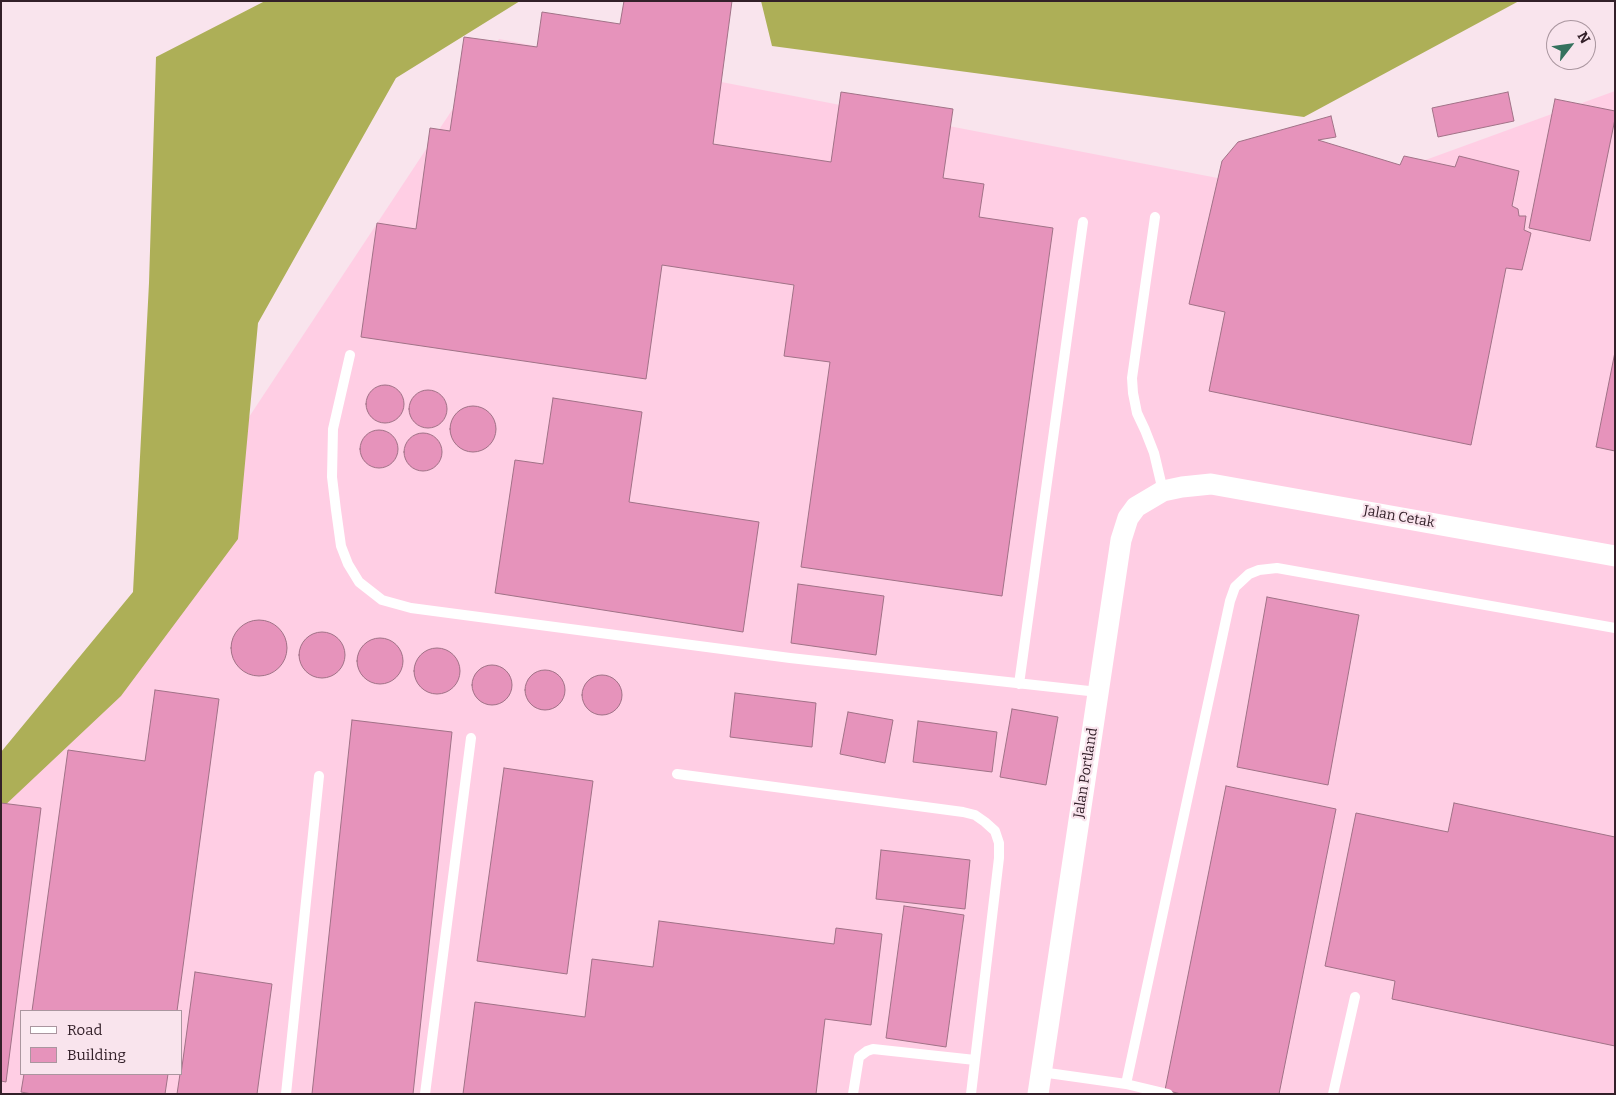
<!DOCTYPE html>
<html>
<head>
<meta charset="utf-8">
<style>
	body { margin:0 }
	#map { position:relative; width:1616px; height:1095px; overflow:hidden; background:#f9e4ed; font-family:Bitter,serif }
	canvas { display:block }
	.frame { position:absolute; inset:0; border:2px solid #332029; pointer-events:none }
	.legend { position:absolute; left:20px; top:1010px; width:162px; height:65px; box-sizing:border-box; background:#f9e4ed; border:1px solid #aa969f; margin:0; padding:6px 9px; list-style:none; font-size:15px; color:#332029 }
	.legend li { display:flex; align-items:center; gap:10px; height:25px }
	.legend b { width:25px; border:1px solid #aa969f }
	.north { position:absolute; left:1546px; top:20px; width:50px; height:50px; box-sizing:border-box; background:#f9e4ed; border:1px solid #aa969f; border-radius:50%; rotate:60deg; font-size:14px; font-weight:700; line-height:20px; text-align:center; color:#332029 }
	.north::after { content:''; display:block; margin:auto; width:18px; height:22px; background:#35725e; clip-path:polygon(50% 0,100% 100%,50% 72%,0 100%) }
</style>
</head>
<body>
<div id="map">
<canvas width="1616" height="1095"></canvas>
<div class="frame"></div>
<ul class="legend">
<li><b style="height:6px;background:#fff"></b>Road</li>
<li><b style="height:14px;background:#e693bb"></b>Building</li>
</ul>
<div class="north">N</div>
</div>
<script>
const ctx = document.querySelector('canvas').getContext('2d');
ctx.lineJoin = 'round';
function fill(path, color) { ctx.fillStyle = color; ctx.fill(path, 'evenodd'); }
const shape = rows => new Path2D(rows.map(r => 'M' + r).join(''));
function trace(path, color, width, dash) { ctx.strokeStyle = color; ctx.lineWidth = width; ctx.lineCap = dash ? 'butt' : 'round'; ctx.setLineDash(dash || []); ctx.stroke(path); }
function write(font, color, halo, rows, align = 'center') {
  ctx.font = font + ' Bitter,serif'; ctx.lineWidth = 4.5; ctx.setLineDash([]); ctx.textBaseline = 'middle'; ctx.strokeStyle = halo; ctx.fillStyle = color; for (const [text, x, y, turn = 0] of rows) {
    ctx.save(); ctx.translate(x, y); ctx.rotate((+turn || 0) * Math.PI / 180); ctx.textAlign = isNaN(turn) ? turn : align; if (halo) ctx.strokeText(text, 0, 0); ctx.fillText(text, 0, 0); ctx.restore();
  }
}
fill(shape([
	[499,39,1321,198,1615,91,1615,1094,1,1094,1,792],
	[21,1011,181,1011,181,1074,21,1074]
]), '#ffcee4');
fill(shape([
	[265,1,520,1,396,78,258,323,238,539,121,696,1,809,1,752,133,592,149,283,156,57],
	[761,1,1519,1,1304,117,772,46]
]), '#adaf57');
const building = shape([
	[624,1,732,1,713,144,831,162,841,92,953,109,943,178,984,184,979,217,1053,228,1002,596,801,567,830,362,784,356,794,285,662,265,646,379,361,337,377,223,416,229,430,128,450,131,464,37,537,47,542,12,620,24,624,1],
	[1508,92,1514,121,1438,137,1432,108,1508,92],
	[1555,99,1615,111,1615,119,1590,241,1529,228,1555,99],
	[1331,116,1336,137,1318,140,1400,165,1404,156,1455,167,1459,156,1519,171,1512,206,1518,209,1519,216,1526,216,1524,230,1531,233,1522,270,1506,268,1471,445,1209,391,1225,312,1189,304,1222,161,1238,142,1331,116],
	[1615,352,1615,451,1596,447,1615,352],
	'366 404a19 19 0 1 1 38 0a19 19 0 1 1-38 0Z',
	'409 409a19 19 0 1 1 38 0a19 19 0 1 1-38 0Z',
	[553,398,642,412,629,502,759,522,743,632,495,593,515,460,543,464,553,398],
	'450 429a23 23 0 1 1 46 0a23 23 0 1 1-46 0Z',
	'360 449a19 19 0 1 1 38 0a19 19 0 1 1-38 0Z',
	'404 452a19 19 0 1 1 38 0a19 19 0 1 1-38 0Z',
	[798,584,884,596,876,655,791,643,798,584],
	[1267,597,1359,615,1328,785,1237,767,1267,597],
	'231 648a28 28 0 1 1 56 0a28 28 0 1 1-56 0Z',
	'299 655a23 23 0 1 1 46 0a23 23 0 1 1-46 0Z',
	'357 661a23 23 0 1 1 46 0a23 23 0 1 1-46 0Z',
	'414 671a23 23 0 1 1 46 0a23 23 0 1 1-46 0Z',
	'472 685a20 20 0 1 1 40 0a20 20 0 1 1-40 0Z',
	'525 690a20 20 0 1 1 40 0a20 20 0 1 1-40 0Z',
	'582 695a20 20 0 1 1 40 0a20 20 0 1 1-40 0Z',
	[155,690,219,699,177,1011,32,1011,68,750,145,761,155,690],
	[735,693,816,703,812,747,730,737,735,693],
	[1012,709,1058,717,1046,785,1000,777,1012,709],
	[848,712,893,720,885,763,840,754,848,712],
	[352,720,452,732,413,1094,312,1094,352,720],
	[918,721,997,732,992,772,913,762,918,721],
	[504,768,593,781,567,974,477,961,504,768],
	[1226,786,1336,809,1279,1094,1181,1094,1165,1090,1226,786],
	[1,803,41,808,6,1082,1,1081,1,803],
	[1454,803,1615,837,1615,1046,1392,999,1395,981,1325,966,1356,813,1448,832,1454,803],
	[881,850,970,860,965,909,876,899,881,850],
	[904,906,964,915,946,1047,886,1038,904,906],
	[659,921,834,944,836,928,882,934,871,1025,825,1019,816,1094,463,1094,475,1002,585,1017,592,959,653,967,659,921],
	[195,972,272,984,257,1094,177,1094,180,1074,181,1074,195,972],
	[24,1074,168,1074,165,1094,32,1094,21,1092,24,1074]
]);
fill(building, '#e693bb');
trace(building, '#a17287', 1);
trace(shape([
	[1155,217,1132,378,1133,393,1137,413,1145,430,1154,453,1163,491],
	[350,355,333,429,332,477,336,510,341,546,348,564,359,582,382,600,411,608,790,658,1098,692],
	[1019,684,1083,222],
	[677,774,963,812,975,815,985,822,995,831,999,843,999,858,971,1094],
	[1041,1072,1126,1084],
	[286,1094,319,776],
	[425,1094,471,738],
	[853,1094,859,1057,867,1051,873,1049,975,1060],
	[1168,1094,1126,1084,1230,601,1235,587,1249,574,1259,570,1277,568,1615,628],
	[1333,1094,1355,997]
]), '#fff', 10);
trace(shape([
	[1038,1094,1121,540,1128,518,1136,507,1163,491,1182,487,1211,484,1615,556]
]), '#fff', 21);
write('14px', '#332029', '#f9e4ed', [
	["Jalan Cetak",1399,517,10],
	["Jalan Portland",1086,773,-81]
]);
</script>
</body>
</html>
